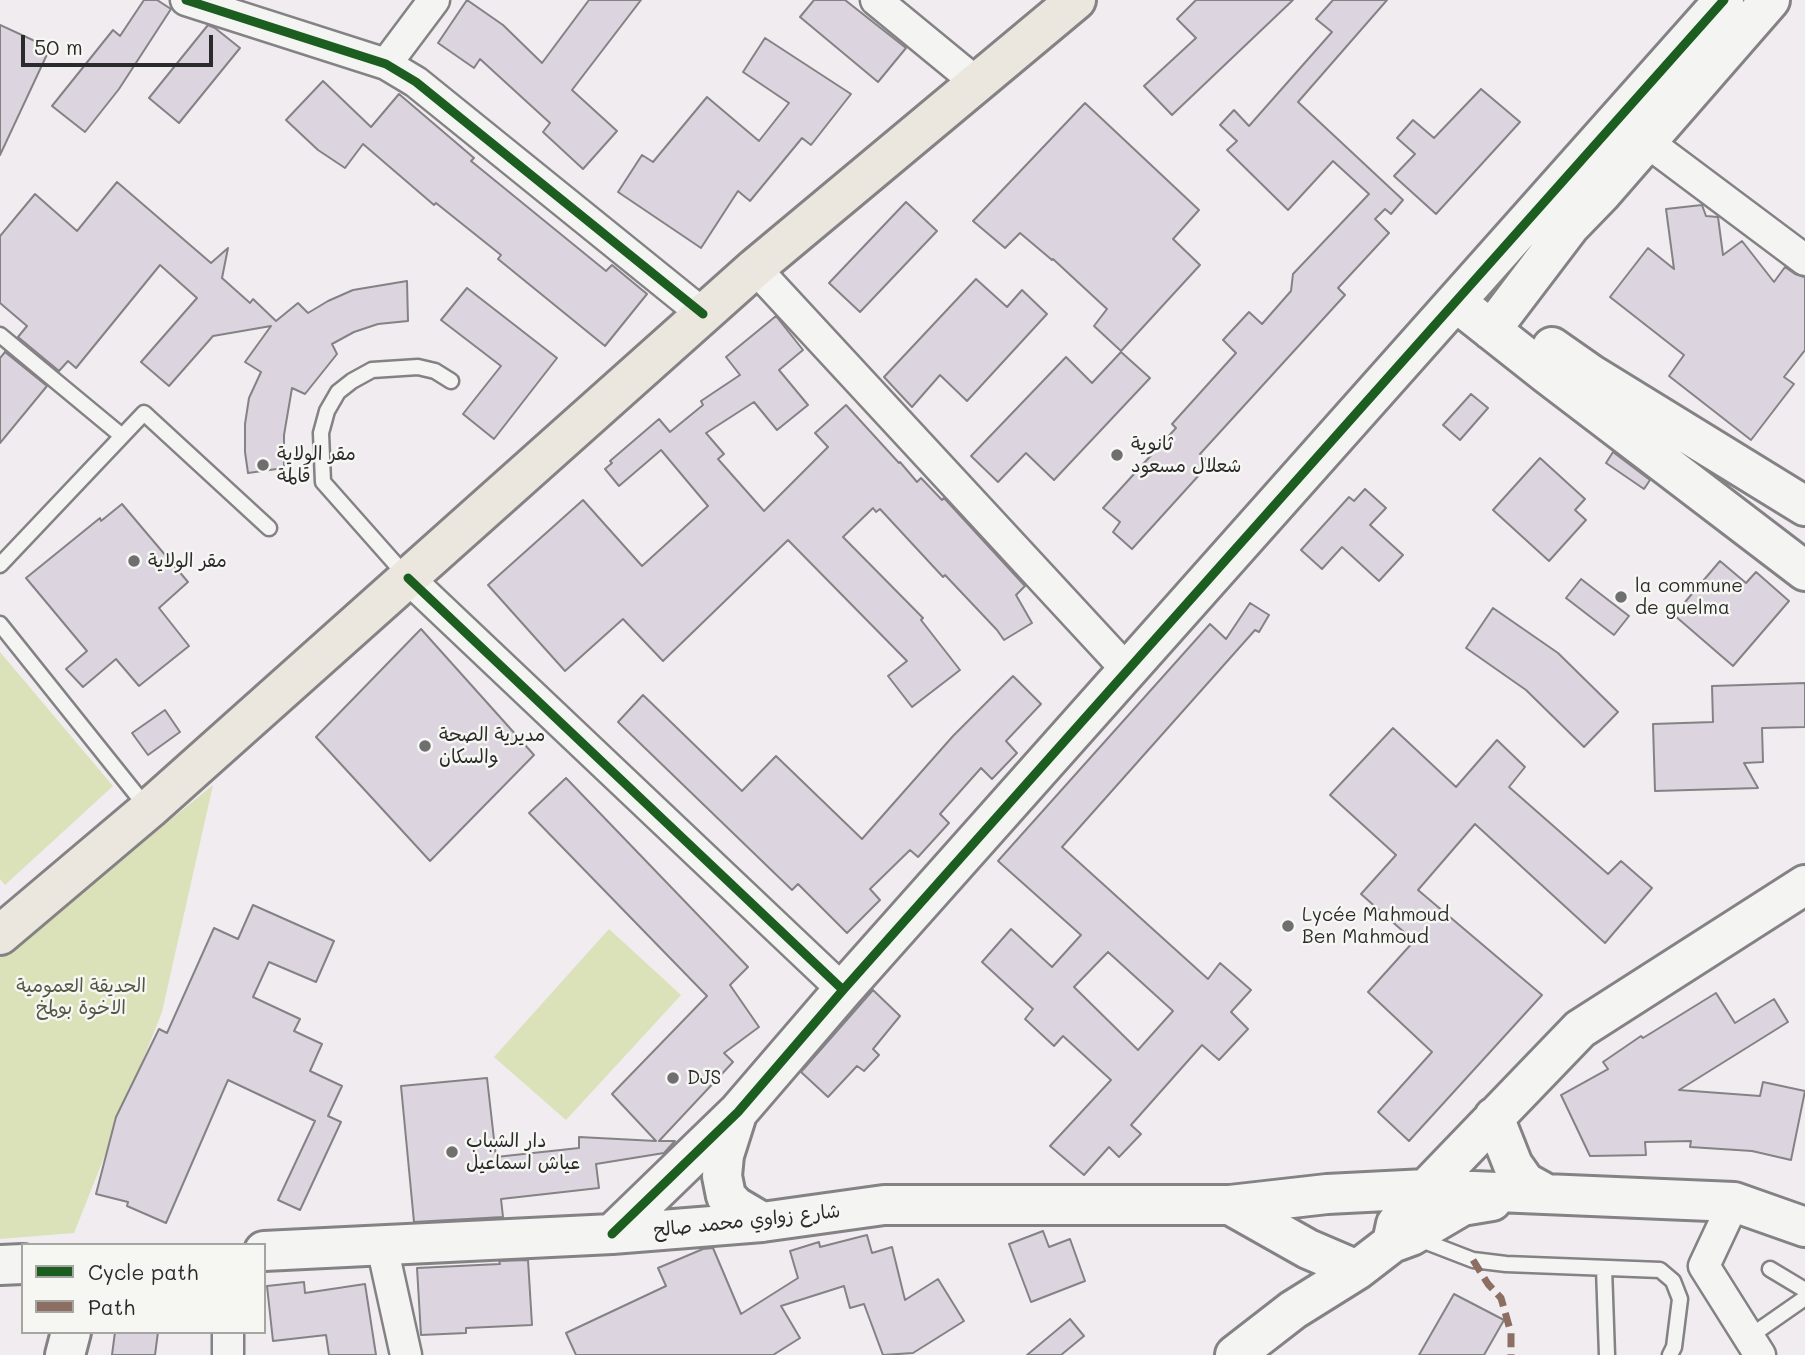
<!DOCTYPE html>
<html>
<head>
<meta charset="utf-8">
<style>
	body { margin:0 }
	#map { position:relative; width:1805px; height:1355px; overflow:hidden; background:#f0ecf0; font-family:Mali,sans-serif }
	canvas { display:block }
	.legend { position:absolute; left:21px; top:1243px; width:245px; height:91px; box-sizing:border-box; background:#f6f6f2; border:2px solid #a5a5a2; margin:0; padding:9px 12px; list-style:none; font-size:21px; color:#2b2b2b }
	.legend li { display:flex; align-items:center; gap:14px; height:35px }
	.legend b { width:35px; border:2px solid #a5a5a2 }
	.scale { position:absolute; left:21px; top:35px; width:192px; height:32px; box-sizing:border-box; border:4px solid #2b2b2b; border-top:0; padding-left:9px; font-size:21px; line-height:24px; white-space:nowrap; color:#2b2b2b; -webkit-text-stroke:5px #f6f6f2; paint-order:stroke }
</style>
</head>
<body>
<div id="map">
<canvas width="1805" height="1355"></canvas>
<ul class="legend">
<li><b style="height:9px;background:#1b5e20"></b>Cycle path</li>
<li><b style="height:9px;background:#8d6e63"></b>Path</li>
</ul>
<div class="scale">50 m</div>
</div>
<script>
const ctx = document.querySelector('canvas').getContext('2d');
ctx.lineJoin = 'round';
function fill(path, color) { ctx.fillStyle = color; ctx.fill(path, 'evenodd'); }
const shape = rows => new Path2D(rows.map(r => 'M' + r).join(''));
function trace(path, color, width, dash) { ctx.strokeStyle = color; ctx.lineWidth = width; ctx.lineCap = dash ? 'butt' : 'round'; ctx.setLineDash(dash || []); ctx.stroke(path); }
function write(font, color, halo, rows, align = 'center') {
  ctx.font = font + ' Mali,"Playpen Sans Arabic",sans-serif'; ctx.lineWidth = 5; ctx.setLineDash([]); ctx.textBaseline = 'middle'; ctx.strokeStyle = halo; ctx.fillStyle = color; for (const [text, x, y, turn = 0] of rows) {
    ctx.save(); ctx.translate(x, y); ctx.rotate((+turn || 0) * Math.PI / 180); ctx.textAlign = isNaN(turn) ? turn : align; if (halo) ctx.strokeText(text, 0, 0); ctx.fillText(text, 0, 0); ctx.restore();
  }
}
fill(shape([
	[0,652,113,786,5,885,0,879],
	[213,785,162,1012,74,1233,0,1239,0,958],
	[609,929,681,995,566,1120,494,1057]
]), '#dbe2ba');
const building = shape([
	[144,0,157,0,171,9,119,89,85,132,52,106,113,30,120,36,144,0],
	[467,0,503,25,542,63,589,0,641,0,572,90,617,131,583,169,543,132,550,123,480,59,474,68,438,43,467,0],
	[814,0,845,0,906,48,878,82,800,17,814,0],
	[1196,0,1293,0,1172,115,1144,86,1196,38,1177,19,1196,0],
	[1333,0,1387,0,1298,102,1403,200,1391,214,1385,209,1375,219,1389,233,1338,288,1345,295,1200,454,1210,463,1132,549,1113,532,1120,522,1103,508,1176,428,1172,424,1236,353,1223,340,1249,312,1262,324,1291,291,1293,274,1369,194,1333,161,1288,210,1227,150,1237,141,1220,125,1234,110,1249,126,1332,32,1316,19,1333,0],
	[0,25,50,48,0,155,0,25],
	[208,25,215,28,240,48,179,123,149,98,208,25],
	[765,38,851,94,811,145,802,138,750,201,738,191,701,248,618,192,642,155,653,162,707,97,759,141,789,103,743,72,765,38],
	[323,81,371,127,399,94,474,158,471,161,606,271,612,265,647,294,605,346,498,259,501,255,436,203,434,205,363,144,345,168,318,150,286,120,323,81],
	[1481,89,1520,122,1436,214,1394,176,1415,154,1397,138,1413,120,1434,138,1481,89],
	[1085,103,1199,210,1173,239,1200,265,1121,351,1094,326,1107,309,1053,259,1052,260,1020,233,1005,248,973,221,1085,103],
	[117,182,211,263,228,248,222,278,250,303,253,299,276,321,298,303,308,313,328,301,353,290,407,281,408,321,378,324,354,332,332,344,337,354,305,394,292,388,284,435,284,468,248,473,245,452,245,424,249,398,261,372,245,362,271,326,213,336,169,386,141,362,197,298,160,265,76,368,68,361,59,371,18,337,27,326,0,303,0,236,35,194,77,231,117,182],
	[906,202,937,231,860,312,829,283,906,202],
	[1702,205,1706,216,1718,217,1723,255,1742,241,1774,282,1785,267,1795,274,1805,277,1805,350,1784,377,1794,384,1751,440,1669,376,1684,355,1610,297,1648,248,1674,269,1666,209,1702,205],
	[976,279,1007,307,1022,290,1047,314,967,401,940,375,912,407,884,377,976,279],
	[467,288,557,358,494,439,463,414,501,366,441,320,467,288],
	[776,316,803,350,779,370,808,405,777,430,754,402,706,433,724,454,718,459,764,511,828,447,815,433,846,405,899,463,900,462,917,482,921,478,942,500,944,498,1025,586,1016,595,1032,623,1004,640,997,630,945,575,943,577,880,509,876,512,873,508,843,537,923,618,921,620,960,670,912,707,888,676,907,661,788,540,663,661,623,619,565,671,488,585,583,500,642,566,708,506,661,450,619,486,605,469,612,463,610,461,659,419,670,432,703,405,701,401,740,375,726,357,776,316],
	[5,352,47,386,0,443,0,358,5,352],
	[1121,352,1150,378,1054,480,1026,453,998,482,971,456,1066,357,1092,383,1121,352],
	[1471,394,1488,408,1460,440,1443,425,1471,394],
	[1613,452,1650,480,1644,489,1606,463,1613,452],
	[1540,458,1585,499,1575,510,1586,520,1549,561,1493,510,1540,458],
	[1365,489,1386,508,1370,525,1403,555,1379,581,1342,547,1322,569,1301,550,1349,497,1354,501,1365,489],
	[122,504,188,582,159,608,189,646,139,686,116,659,83,687,66,669,87,651,26,578,100,518,101,521,122,504],
	[1720,561,1746,583,1756,572,1789,601,1733,666,1674,615,1720,561],
	[1581,579,1629,616,1614,635,1566,598,1581,579],
	[1250,603,1269,615,1259,632,1255,630,1062,847,1208,979,1220,963,1251,990,1231,1012,1248,1029,1219,1060,1202,1045,1131,1125,1141,1134,1119,1157,1109,1147,1084,1175,1050,1146,1111,1080,1063,1036,1054,1046,1025,1019,1033,1009,982,962,1011,929,1052,967,1081,935,998,861,1210,624,1226,639,1250,603],
	[1108,952,1173,1011,1138,1050,1074,987,1108,952],
	[1493,608,1558,653,1618,712,1584,747,1526,690,1466,648,1493,608],
	[421,629,534,755,430,861,316,737,421,629],
	[1013,676,1041,704,1006,741,1017,753,992,779,981,768,940,814,949,823,918,857,910,850,870,889,880,900,847,933,798,884,792,890,618,722,643,695,742,791,776,756,862,839,953,736,1013,676],
	[1805,683,1805,727,1762,728,1763,762,1744,763,1758,788,1655,791,1653,724,1713,722,1712,686,1805,683],
	[165,710,180,732,148,755,132,733,165,710],
	[1393,728,1456,787,1497,740,1525,767,1509,787,1608,874,1621,861,1652,888,1605,943,1475,824,1418,890,1542,995,1409,1141,1378,1112,1432,1052,1368,992,1414,941,1361,894,1396,855,1330,795,1393,728],
	[566,778,748,967,730,985,759,1027,724,1053,733,1062,659,1141,675,1141,664,1153,596,1164,599,1188,501,1199,503,1217,414,1222,401,1086,487,1078,496,1157,579,1148,579,1137,656,1141,612,1094,707,996,529,813,566,778],
	[253,905,334,941,316,982,269,962,253,997,300,1019,294,1031,322,1044,310,1071,342,1086,328,1116,341,1122,300,1210,278,1200,315,1121,228,1080,166,1223,127,1206,128,1202,96,1194,116,1117,159,1029,167,1033,214,928,238,939,253,905],
	[873,990,900,1016,873,1049,879,1055,864,1071,857,1066,828,1097,801,1072,873,990],
	[1716,993,1735,1023,1774,999,1788,1022,1679,1090,1760,1096,1763,1082,1805,1091,1791,1160,1752,1151,1690,1147,1691,1141,1645,1142,1646,1155,1590,1156,1561,1095,1608,1069,1603,1062,1641,1036,1643,1038,1716,993],
	[1043,1231,1049,1247,1070,1239,1085,1281,1031,1302,1009,1244,1043,1231],
	[867,1235,872,1253,892,1247,905,1300,938,1279,964,1321,913,1353,883,1355,864,1304,850,1308,844,1286,781,1306,800,1338,773,1355,576,1355,566,1333,666,1286,658,1268,703,1249,713,1248,741,1314,798,1278,790,1251,819,1242,820,1247,867,1235],
	[528,1260,532,1325,466,1328,466,1333,421,1335,417,1268,500,1264,499,1261,528,1260],
	[304,1282,305,1293,365,1284,376,1355,329,1355,326,1335,273,1341,267,1286,304,1282],
	[1454,1294,1504,1320,1484,1355,1419,1355,1454,1294],
	[1070,1319,1084,1336,1061,1355,1027,1355,1070,1319],
	[115,1332,158,1332,155,1355,112,1355,115,1332]
]);
fill(building, '#dcd4df');
trace(building, '#848284', 2);
const lane = shape([
	[0,335,122,436],
	[0,565,144,413,269,528],
	[408,578,323,482,321,433,327,411,338,392,352,381,372,370,418,367,435,371,451,381],
	[0,624,148,809],
	[1416,1238,1473,1260,1506,1264,1660,1270,1673,1281,1680,1299,1674,1347,1670,1355],
	[1604,1268,1607,1355],
	[1770,1269,1805,1290],
	[1749,1337,1805,1298]
]);
const street = shape([
	[186,0,386,64,416,82,703,314],
	[876,0,977,83],
	[386,64,434,0],
	[1646,141,1805,260],
	[755,268,1128,671],
	[408,578,843,990],
	[1734,1202,1704,1266,1760,1355],
	[382,1246,406,1355],
	[228,1355,228,1332]
]);
const secondary = shape([
	[1456,302,1547,374,1805,571],
	[1491,330,1570,226,1601,194,1770,0],
	[1552,347,1592,375,1805,506],
	[737,1114,724,1155,722,1176,726,1196,735,1206,762,1222],
	[1494,1117,1513,1165,1525,1182,1543,1192],
	[1230,1205,1308,1249,1357,1270],
	[612,1234,738,1112,843,990,1724,0],
	[1392,1243,1411,1236,1462,1206,1492,1201],
	[264,1251,612,1234,762,1222,884,1205,1230,1205,1327,1194,1426,1189,1734,1202,1805,1227],
	[0,1265,23,1264],
	[65,1355,71,1332],
	[1235,1355,1293,1310,1357,1270,1392,1243,1396,1224,1426,1189,1580,1029,1805,885]
]);
const primary = shape([
	[0,935,149,809,755,268,1076,0]
]);
trace(lane, '#848284', 19);
trace(street, '#848284', 35);
trace(secondary, '#848284', 44);
trace(primary, '#848284', 44);
trace(lane, '#f4f4f3', 14);
trace(street, '#f4f4f3', 30);
trace(secondary, '#f4f4f3', 38);
trace(primary, '#ece7de', 38);
trace(shape([
	[1473,1260,1488,1284,1501,1298,1511,1333,1511,1355]
]), '#8d6e63', 7, [14, 7]);
trace(shape([
	[186,0,386,64,416,82,703,314],
	[408,578,843,990],
	[612,1234,738,1112,843,990,1724,0]
]), '#1b5e20', 9);
for (const [x, y, r, color] of [
	[1117,455,7,"#706f70"],
	[263,465,7,"#706f70"],
	[134,561,7,"#706f70"],
	[1621,597,7,"#706f70"],
	[425,746,7,"#706f70"],
	[1288,926,7,"#706f70"],
	[673,1078,7,"#706f70"],
	[452,1152,7,"#706f70"]
]) { const dot = new Path2D(); dot.arc(x, y, r, 0, 2 * Math.PI); ctx.fillStyle = color; ctx.fill(dot); trace(dot, '#f6f6f2', 2.5); }
write('19px', '#2b2b2b', '#f6f6f2', [
	["ثانوية",1131,444],
	["شعلال مسعود",1131,466],
	["مقر الولاية",277,454],
	["قالمة",277,476],
	["مقر الولاية",148,561],
	["la commune",1635,586],
	["de guelma",1635,608],
	["مديرية الصحة",439,735],
	["والسكان",439,757],
	["Lycée Mahmoud",1302,915],
	["Ben Mahmoud",1302,937],
	["DJS",687,1078],
	["دار الشباب",466,1141],
	["عياش اسماعيل",466,1163]
], 'left');
write('19px', '#525744', '#f6f6f2', [
	["الحديقة العمومية",81,986],
	["الاخوة بولمخ",81,1008]
]);
write('19px', '#2b2b2b', '#f6f6f2', [
	["شارع زواوي محمد صالح",747,1221,-6]
]);
</script>
</body>
</html>
